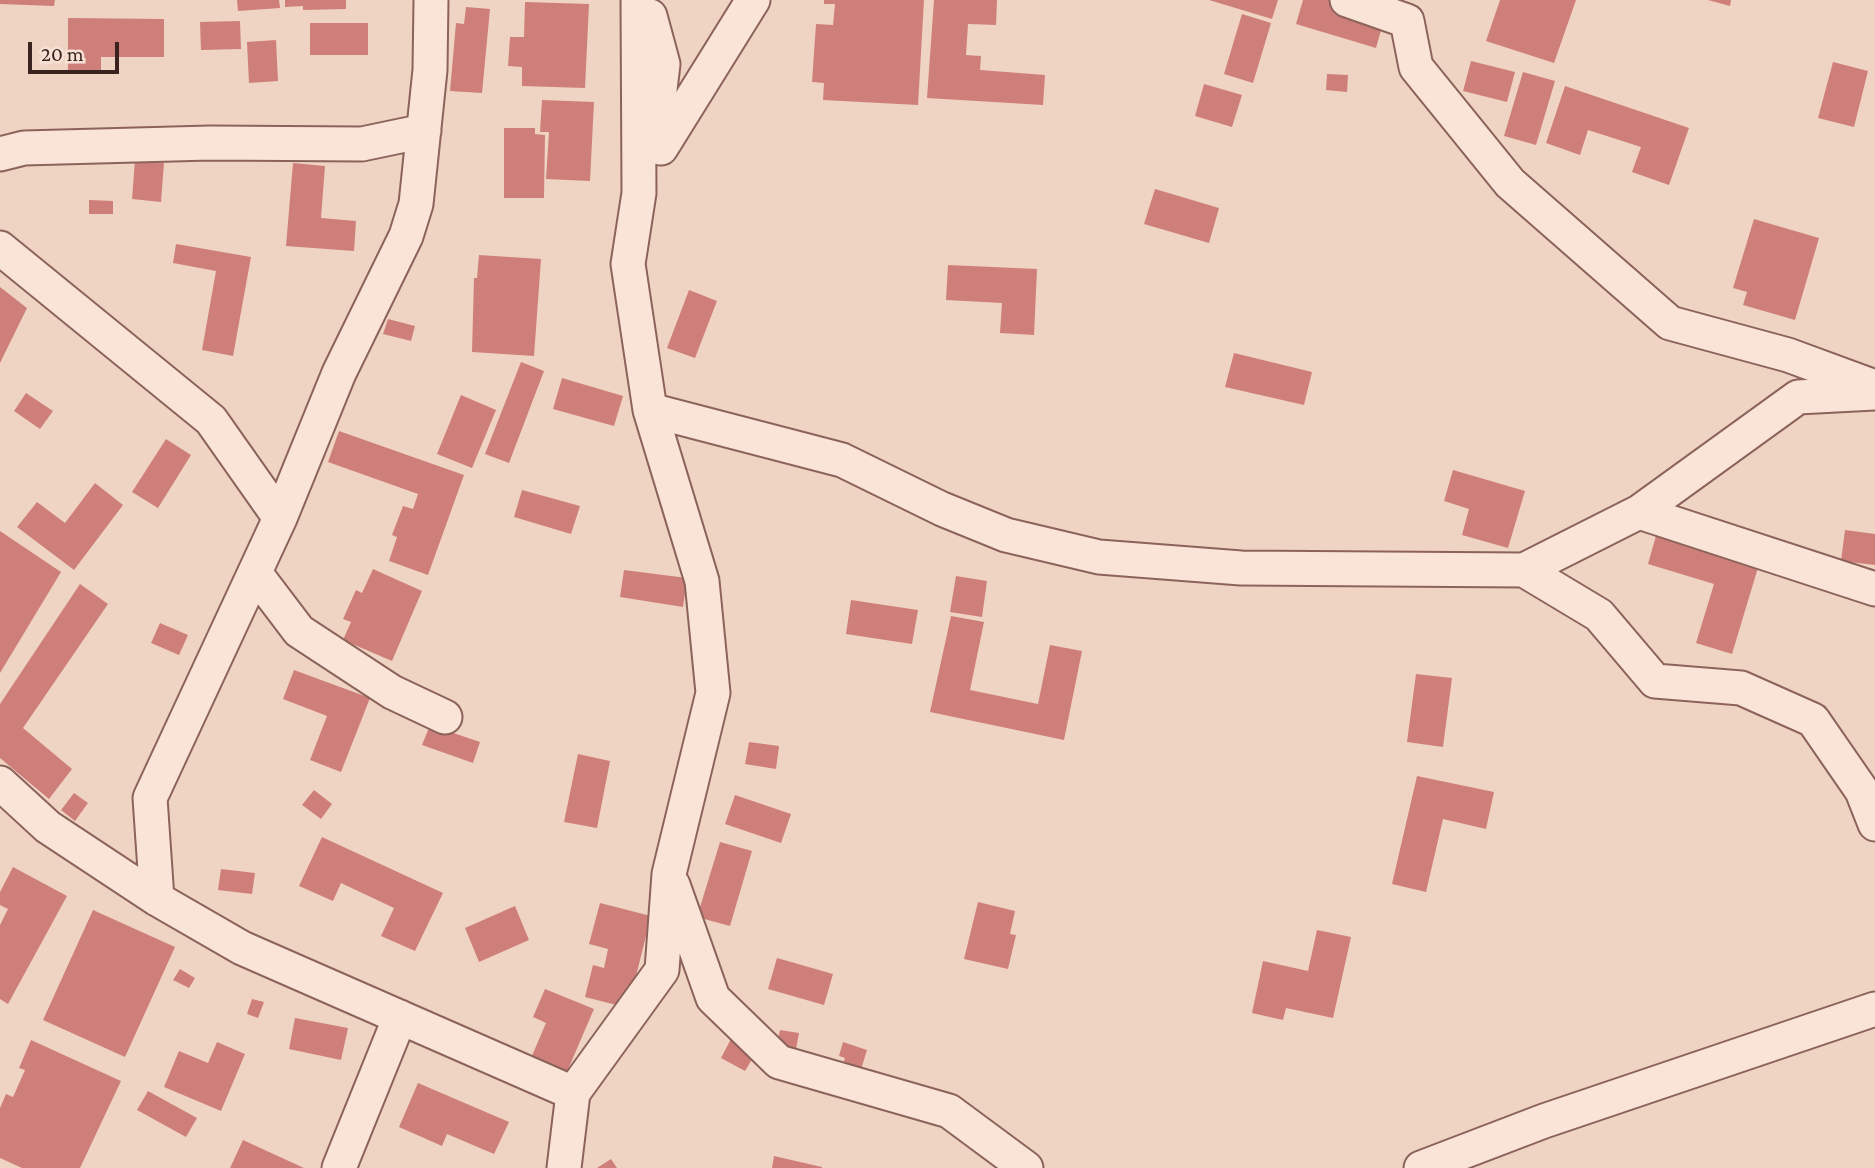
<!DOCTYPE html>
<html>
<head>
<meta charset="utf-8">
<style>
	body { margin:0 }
	#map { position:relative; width:1875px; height:1168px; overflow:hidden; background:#efd4c4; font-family:"Crimson Pro",serif }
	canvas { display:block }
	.scale { position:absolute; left:28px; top:42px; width:91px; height:32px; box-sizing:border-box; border:4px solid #3a221e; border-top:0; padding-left:9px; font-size:21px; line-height:24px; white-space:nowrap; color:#3a221e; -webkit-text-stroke:5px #f7e1d4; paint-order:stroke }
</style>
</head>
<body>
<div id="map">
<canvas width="1875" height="1168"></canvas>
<div class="scale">20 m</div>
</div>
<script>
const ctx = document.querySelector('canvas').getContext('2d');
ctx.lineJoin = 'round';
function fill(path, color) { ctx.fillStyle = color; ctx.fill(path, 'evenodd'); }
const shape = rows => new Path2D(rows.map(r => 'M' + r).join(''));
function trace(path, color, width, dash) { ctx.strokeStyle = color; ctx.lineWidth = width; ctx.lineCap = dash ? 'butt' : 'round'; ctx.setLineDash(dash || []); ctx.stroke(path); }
fill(shape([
	[0,0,55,0,54,6,0,4],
	[237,0,279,0,280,8,238,11],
	[285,0,346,0,346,9,303,10,303,6,285,7],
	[824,0,924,0,918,105,823,100,824,83,812,82,816,24,833,25,835,4,824,4],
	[934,0,997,0,996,25,968,24,966,55,981,56,980,70,1045,75,1043,105,927,98],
	[1209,0,1278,0,1272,19],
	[1303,0,1331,0,1385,16,1376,48,1296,24],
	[1500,0,1576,0,1554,63,1486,41],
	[1708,0,1731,0,1730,6],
	[525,2,589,4,585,88,522,86,522,67,508,66,510,37,524,37],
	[466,7,490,9,482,93,450,91,456,23,464,24],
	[1242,14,1271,23,1253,83,1224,74],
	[68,18,164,19,164,57,101,57,101,72,68,72],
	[240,21,241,49,201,50,200,22],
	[310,23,368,23,368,55,310,55],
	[276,40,278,81,249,83,247,42],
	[1471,61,1515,72,1507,102,1463,91],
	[1833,62,1868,71,1854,127,1818,118],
	[1523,72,1555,81,1536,145,1504,136],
	[1327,74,1348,75,1347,92,1326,90],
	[1204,84,1242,95,1232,127,1195,116],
	[1565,86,1689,128,1669,185,1632,172,1641,147,1588,130,1580,155,1546,143],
	[542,100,594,102,590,181,546,179,549,132,540,132],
	[504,128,535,128,535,134,545,135,544,198,504,198],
	[135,160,164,163,161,202,132,199],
	[293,163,325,166,321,218,356,221,354,251,286,246],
	[1155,189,1219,208,1209,243,1144,224],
	[89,200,113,201,113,214,89,214],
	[1754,219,1819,238,1795,320,1743,305,1747,292,1733,288],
	[176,244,251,257,233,356,202,350,216,271,173,263],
	[479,255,541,259,534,356,472,352,474,278,477,278],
	[948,265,1037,269,1034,335,1000,333,1002,303,946,300],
	[0,287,27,308,0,363],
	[689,290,717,301,695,358,667,348],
	[388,319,415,326,411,341,383,334],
	[1234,353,1312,372,1304,405,1225,387],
	[521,362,544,371,509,463,485,454],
	[562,378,623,396,614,426,553,409],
	[26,393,53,411,40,429,14,411],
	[461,395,496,410,472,468,437,454],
	[339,431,464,475,428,575,389,561,397,537,392,535,403,506,413,509,418,494,328,462],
	[166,439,191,455,158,508,132,492],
	[1453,470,1525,491,1508,548,1462,535,1469,509,1444,501],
	[95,483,123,505,74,570,17,527,37,502,65,523],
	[522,490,580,506,571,534,514,517],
	[1845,530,1875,534,1875,565,1841,561],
	[0,531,61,572,0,673],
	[1657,532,1760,561,1732,654,1696,643,1714,584,1648,564],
	[373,569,422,591,392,661,343,640,351,622,343,619,356,590,362,593],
	[624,570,687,578,683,607,620,597],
	[956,576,987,581,982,617,950,612],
	[80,584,108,604,23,728,72,769,49,799,0,758,0,704],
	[851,600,918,610,912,644,846,634],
	[951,616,984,622,970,690,1038,704,1050,645,1082,651,1064,740,930,712],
	[160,623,188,635,179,655,151,643],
	[294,670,370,698,341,772,310,760,327,716,283,699],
	[1416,674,1452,678,1443,747,1407,742],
	[430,725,480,742,473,763,422,745],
	[749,742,779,746,776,769,745,764],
	[578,754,610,761,597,828,564,822],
	[1417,776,1494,792,1486,829,1443,819,1426,892,1392,884],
	[314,790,332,804,321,819,302,805],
	[74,793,88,803,75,821,61,810],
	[735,795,791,814,781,843,725,824],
	[322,837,443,893,415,951,381,936,394,908,341,883,333,901,299,886],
	[720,842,752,851,730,926,697,917],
	[13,867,67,896,8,1004,0,999,0,925,8,909,0,905,0,892],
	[221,869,255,873,252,894,218,890],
	[978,902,1015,911,1010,934,1016,935,1008,969,964,959],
	[600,903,651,916,628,1008,585,997,593,965,604,968,608,949,589,944],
	[515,906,529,940,479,962,465,928],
	[93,910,175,947,125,1057,43,1020],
	[1317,930,1351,937,1333,1018,1286,1008,1283,1020,1252,1013,1263,961,1308,971],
	[777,958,833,974,824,1005,768,989],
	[180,969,195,978,189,988,173,980],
	[545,989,594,1009,563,1081,528,1065,546,1023,533,1017],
	[252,999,264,1002,258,1018,247,1014],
	[295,1018,348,1028,341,1060,289,1049],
	[780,1030,799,1033,796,1049,777,1045],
	[732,1037,757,1051,745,1071,721,1058],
	[31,1040,121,1081,80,1168,22,1168,0,1158,0,1108,6,1094,13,1097,25,1070,19,1068],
	[217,1042,245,1054,221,1111,164,1087,179,1051,208,1063],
	[843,1042,867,1050,859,1076,841,1070,845,1058,839,1056],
	[418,1083,509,1122,494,1154,447,1134,442,1146,399,1127],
	[148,1091,197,1118,186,1137,137,1110],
	[243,1140,304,1168,230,1168],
	[774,1156,822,1167,822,1168,772,1168],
	[611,1159,617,1168,597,1168]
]), '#cf7f79');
const street = shape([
	[1347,0,1407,21,1416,67,1510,183,1670,323,1788,355,1875,387],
	[650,16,663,64,658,106,661,148,753,0],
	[0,154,24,148,210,143,362,144,424,131],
	[0,248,211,420,280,518],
	[650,410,842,460,942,509,1006,535,1099,557,1241,568,1524,570,1639,512,1875,589],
	[1639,512,1798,397,1875,393],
	[1524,570,1599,615,1655,681,1741,688,1813,720,1862,791,1875,824],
	[255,573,299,631,392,692,445,717],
	[0,783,48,827,157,899,242,948,573,1093],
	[673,885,713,998,779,1062,949,1111,1026,1168],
	[157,899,150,798,280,518,339,373,406,236,416,204,430,70,431,0],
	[339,1168,400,1017],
	[564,1168,573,1093,662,970,669,874,713,693,702,581,650,410,628,264,639,193,638,0],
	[1421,1168,1544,1121,1875,1009]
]);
trace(street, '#8b635a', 37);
trace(street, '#fae4d8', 33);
</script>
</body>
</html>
